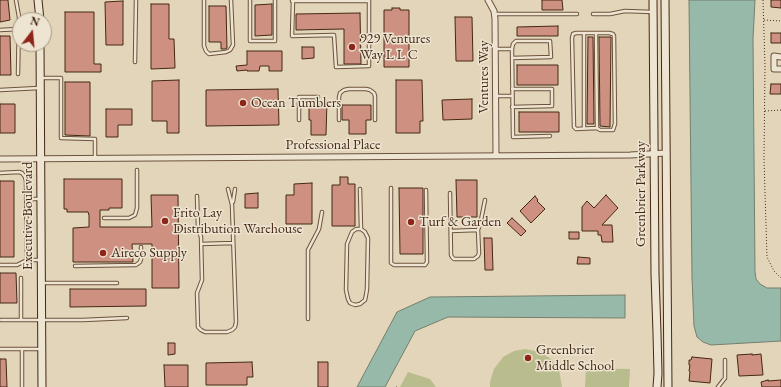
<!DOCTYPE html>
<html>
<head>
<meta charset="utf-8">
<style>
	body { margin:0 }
	#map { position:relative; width:781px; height:387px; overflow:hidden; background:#e3d5b9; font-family:"EB Garamond",serif }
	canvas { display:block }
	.north { position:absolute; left:12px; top:12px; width:40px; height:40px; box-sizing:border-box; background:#ede4d2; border:1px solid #a99986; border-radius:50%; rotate:16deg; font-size:11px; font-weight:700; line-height:16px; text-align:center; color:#442814 }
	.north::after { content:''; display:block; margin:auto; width:14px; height:18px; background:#8f2418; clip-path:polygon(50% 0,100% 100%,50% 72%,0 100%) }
</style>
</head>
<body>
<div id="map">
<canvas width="781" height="387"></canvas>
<div class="north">N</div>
</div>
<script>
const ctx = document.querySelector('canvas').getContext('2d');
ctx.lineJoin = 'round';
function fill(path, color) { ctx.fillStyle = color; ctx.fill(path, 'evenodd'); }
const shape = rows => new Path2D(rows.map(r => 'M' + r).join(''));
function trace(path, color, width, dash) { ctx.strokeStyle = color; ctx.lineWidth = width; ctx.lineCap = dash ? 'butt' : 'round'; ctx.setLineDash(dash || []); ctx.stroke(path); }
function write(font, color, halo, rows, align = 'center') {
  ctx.font = font + ' "EB Garamond",serif'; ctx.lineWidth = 3; ctx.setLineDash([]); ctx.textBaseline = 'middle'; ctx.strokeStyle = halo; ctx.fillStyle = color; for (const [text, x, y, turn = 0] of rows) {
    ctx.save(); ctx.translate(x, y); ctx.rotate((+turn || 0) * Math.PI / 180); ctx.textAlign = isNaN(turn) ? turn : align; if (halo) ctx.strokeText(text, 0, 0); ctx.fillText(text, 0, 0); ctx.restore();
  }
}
fill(shape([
	[525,349,540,352,551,359,559,370,562,387,490,387,490,382,494,369,503,357,514,351],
	[586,368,630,369,629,387,585,387],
	[408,372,430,379,436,387,400,387]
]), '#b9bc8c');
const water = shape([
	[689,0,755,0,753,39,755,272,756,279,760,284,767,288,781,288,781,341,711,345,703,342,697,337,694,326,692,278,689,0],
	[625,295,625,318,448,317,415,331,385,387,357,387,397,312,430,297,625,295]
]);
fill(water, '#96b9a9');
trace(water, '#757f6d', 1);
const building = shape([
	[0,0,8,0,10,20,0,22,0,0],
	[542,0,562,0,563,10,542,10,542,0],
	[771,0,781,0,781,8,771,7,771,0],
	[123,1,123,45,106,45,105,2,123,1],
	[151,4,169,4,169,39,174,39,175,68,151,69,151,4],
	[272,4,272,35,255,36,255,5,272,4],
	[209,6,226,6,227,48,225,49,221,49,221,42,209,42,209,6],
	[392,8,400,8,400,10,409,10,409,67,384,67,384,10,392,10,392,8],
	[65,12,94,12,94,64,101,64,101,72,65,72,65,12],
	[360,13,361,64,344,64,344,29,296,30,296,14,360,13],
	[455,17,472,17,473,61,456,61,455,17],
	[558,26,558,36,517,36,517,27,558,26],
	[771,33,781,33,781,43,771,43,771,33],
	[0,36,10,36,11,75,0,75,0,36],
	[588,37,593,37,594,124,587,124,588,37],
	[599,37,611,37,610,127,600,126,599,37],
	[302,47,314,47,314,58,302,59,302,47],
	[247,51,282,51,282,71,269,71,269,66,260,66,259,71,247,71,247,70,237,71,236,66,247,65,247,51],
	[517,65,558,65,558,85,517,85,517,65],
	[179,80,179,133,167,133,167,121,152,121,152,81,179,80],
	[396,80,422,80,423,121,420,121,420,133,396,133,396,80],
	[65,82,90,82,90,136,65,135,65,82],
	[771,84,781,84,781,94,770,94,771,84],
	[278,89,279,125,206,126,206,90,278,89],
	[472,99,472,119,443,120,442,100,472,99],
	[309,101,327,101,326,135,311,135,311,120,309,120,309,101],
	[0,104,15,104,15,133,0,133,0,104],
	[342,105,371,105,371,120,366,120,366,134,349,134,349,120,342,120,342,105],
	[106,109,132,109,132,125,118,125,118,137,106,137,106,109],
	[519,112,559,112,559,132,519,132,519,112],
	[340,177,348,177,348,184,355,184,355,226,332,226,332,185,340,185,340,177],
	[64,179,122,179,122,208,109,208,109,210,100,210,100,227,152,227,151,195,178,195,179,288,152,288,152,244,132,244,133,262,73,262,73,228,89,227,89,215,88,212,67,212,67,209,64,209,64,179],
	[456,180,477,180,477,217,457,217,456,180],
	[0,181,14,181,14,257,0,257,0,181],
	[312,183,312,224,286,224,286,195,294,195,294,184,312,183],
	[399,188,423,188,423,254,400,254,399,188],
	[258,193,258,208,245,208,245,194,258,193],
	[606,195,618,208,602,225,612,225,613,242,602,242,601,235,598,235,598,231,582,231,582,207,587,201,594,208,606,195],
	[535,196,538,200,537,201,545,209,531,223,520,211,535,196],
	[512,218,526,231,521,236,507,223,512,218],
	[569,232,579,232,579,239,569,239,569,232],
	[484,238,492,238,493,270,485,270,484,238],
	[578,257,590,258,590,264,577,264,578,257],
	[0,273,16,273,17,303,0,303,0,273],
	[70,289,146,289,146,306,70,307,70,289],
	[168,343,175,343,175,354,168,355,168,343],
	[752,354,752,355,761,354,763,375,739,376,737,355,752,354],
	[692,357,712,359,710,383,689,381,690,372,689,371,690,365,689,365,689,360,691,360,692,357],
	[0,359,6,359,7,387,0,387,0,359],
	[252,362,253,377,247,377,247,385,206,385,206,363,252,362],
	[318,362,328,362,328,387,318,387,318,362],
	[164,365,188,365,188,387,165,387,164,365],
	[768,380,768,381,781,380,781,387,762,387,761,382,768,380]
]);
fill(building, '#cd9081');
trace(building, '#442814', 1);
const lane = shape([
	[16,0,19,17,18,74],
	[204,0,204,46,206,51,209,54,226,52,230,50,233,45,231,0],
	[250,0,250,41,275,41,275,0],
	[293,0,292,36,334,35,336,67,369,66,369,0],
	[292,1,369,1],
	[495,14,577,14],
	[593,14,610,14,625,11,652,12],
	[0,30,19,29],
	[576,33,609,33,613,34,614,36,615,124,613,130,600,130,597,128,576,129,574,127,572,38,573,34,576,33],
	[584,33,584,129],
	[596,33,597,128],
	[496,49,512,49,513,137,550,136],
	[512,49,513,44,516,41,550,41,551,57,512,58],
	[135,62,136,0],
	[40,78,61,78,61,138,95,139,95,158],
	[512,89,552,89,552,106,512,107],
	[0,90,39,88],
	[496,96,512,96],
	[299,120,299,97,318,97],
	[339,120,339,97,340,93,344,90,349,89,366,89,370,90,374,93,375,96,375,120],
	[0,173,19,172,22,173,25,177,26,181,27,260,41,260],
	[391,188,391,263,394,265,425,265,427,262,426,190],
	[360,189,361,229,365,232,368,238,367,289,366,295,365,300,360,304,355,305,350,303,348,299,346,290,347,244,352,232,356,229,361,229],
	[450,193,451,255,452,257,454,259,474,259,478,256,479,253,478,230,481,220,485,200],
	[197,196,198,228,201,237,202,280,197,293,198,327,201,330,205,332,227,332,232,330,235,327,236,322,232,205,228,189],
	[26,199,40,199],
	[233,202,235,189],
	[104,218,129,218,135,215,137,208,137,170],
	[451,231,478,230],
	[201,244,233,243],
	[0,265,17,265,27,260],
	[75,266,136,265,140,262,141,259,141,247],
	[42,283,117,283],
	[308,319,308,250,319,229,322,212],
	[1,320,83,320,127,318],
	[21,320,21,278],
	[0,349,41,349],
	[22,349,22,387],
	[718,387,725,378,725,360]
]);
const street = shape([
	[488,0,494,11,495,19,496,155],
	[781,57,774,56,774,69,781,69],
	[0,159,630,155,666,153]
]);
const secondary = shape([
	[38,0,40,20],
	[653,0,655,274,657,333,658,374,657,387],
	[665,0,668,387],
	[40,44,42,387]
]);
trace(lane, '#6c533d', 4.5);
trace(street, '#6c533d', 7);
trace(secondary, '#442814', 9);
trace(shape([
	[763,0,765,66,764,159,767,257,774,271,781,278],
	[764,20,781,21],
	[765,111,781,110],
	[396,387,397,387]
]), '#442814', 1, [1, 2]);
trace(lane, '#ede4d2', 2.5);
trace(street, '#ede4d2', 5);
trace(secondary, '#ede4d2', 7);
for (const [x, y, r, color] of [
	[352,47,4,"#8f2418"],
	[243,103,4,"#8f2418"],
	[165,221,4,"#8f2418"],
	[411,222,4,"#8f2418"],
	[103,253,4,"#8f2418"],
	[528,358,4,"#8f2418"]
]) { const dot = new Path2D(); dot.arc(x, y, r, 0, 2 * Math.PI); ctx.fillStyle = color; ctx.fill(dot); trace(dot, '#ede4d2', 1.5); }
write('14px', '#442814', '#ede4d2', [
	["929 Ventures",360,39],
	["Way L L C",360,55],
	["Ocean Tumblers",251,103],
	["Frito Lay",173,213],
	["Distribution Warehouse",173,229],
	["Turf & Garden",419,222],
	["Aireco Supply",111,253],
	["Greenbrier",536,350],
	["Middle School",536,366]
], 'left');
write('14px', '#442814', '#ede4d2', [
	["Ventures Way",484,77,-90],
	["Professional Place",333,145],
	["Greenbrier Parkway",641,194,-90],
	["Executive Boulevard",28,216,-90]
]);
</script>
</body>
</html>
